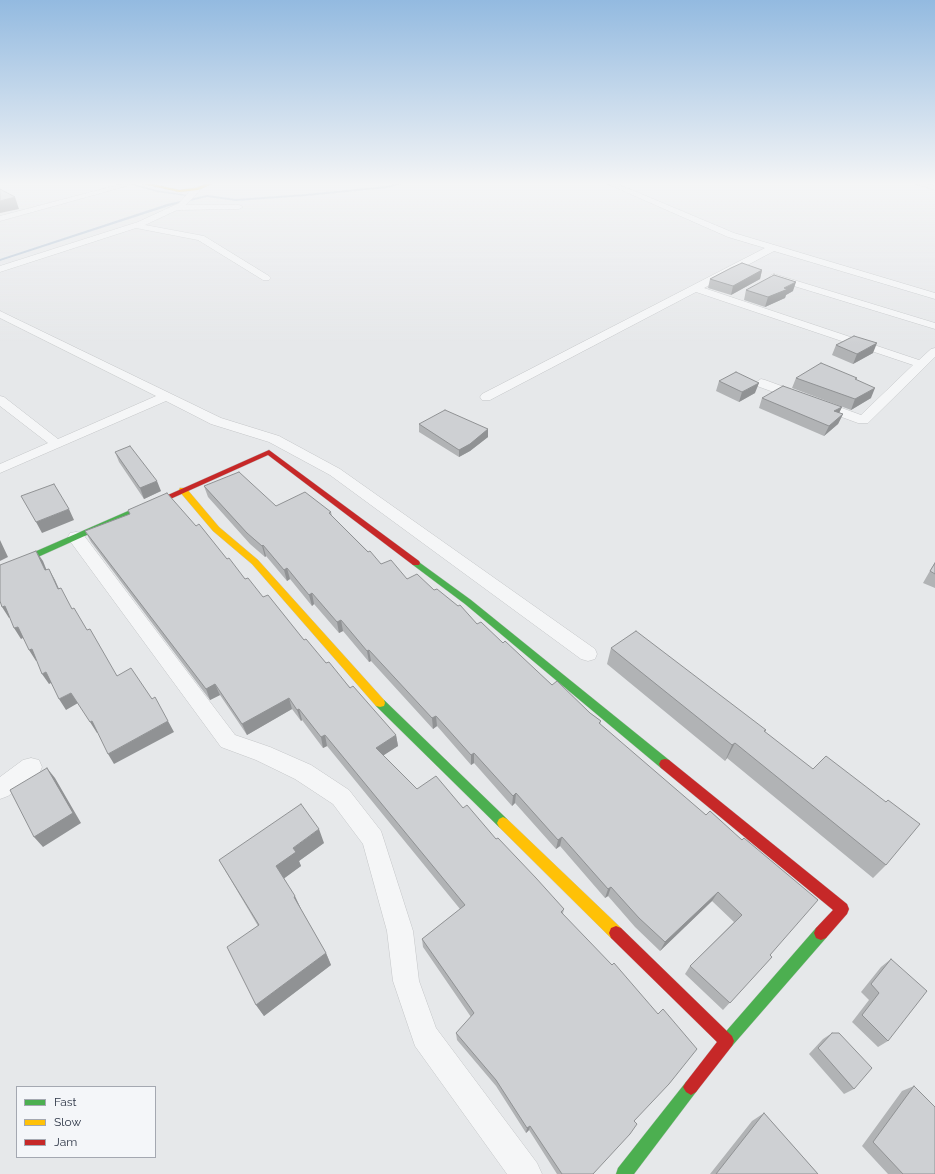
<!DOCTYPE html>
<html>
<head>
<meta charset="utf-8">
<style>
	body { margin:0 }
	#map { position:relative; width:935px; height:1174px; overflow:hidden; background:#e6e8ea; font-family:Raleway,sans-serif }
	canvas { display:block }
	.legend { position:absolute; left:16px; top:1086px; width:140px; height:72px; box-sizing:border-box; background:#f4f6f9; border:1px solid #a4a8b1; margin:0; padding:5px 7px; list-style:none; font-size:12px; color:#2b3445 }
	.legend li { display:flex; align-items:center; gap:8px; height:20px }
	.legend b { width:20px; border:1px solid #a4a8b1 }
</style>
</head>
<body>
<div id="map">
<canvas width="935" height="1174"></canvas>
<ul class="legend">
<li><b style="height:5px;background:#4caf50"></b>Fast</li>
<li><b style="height:5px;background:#ffc107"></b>Slow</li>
<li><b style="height:5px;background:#c62828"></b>Jam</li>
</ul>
</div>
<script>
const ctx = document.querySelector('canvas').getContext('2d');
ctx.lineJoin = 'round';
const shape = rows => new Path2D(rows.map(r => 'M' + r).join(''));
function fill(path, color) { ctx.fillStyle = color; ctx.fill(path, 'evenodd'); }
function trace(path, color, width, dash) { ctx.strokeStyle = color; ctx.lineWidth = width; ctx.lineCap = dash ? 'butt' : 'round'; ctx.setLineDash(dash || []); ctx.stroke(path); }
fill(shape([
	[121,182,125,182,157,190,194,196,193,197,157,192,121,182],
	[405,182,409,182,387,188,306,196,236,201,207,197,169,206,0,261,0,259,167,204,207,195,236,199,306,194,387,186,405,182]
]), '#b4c4d5');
const street = shape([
	[129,182,141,182,0,221,0,216,129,182],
	[603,182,613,182,734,233,935,293,935,299,774,251,704,288,919,360,931,349,935,348,935,357,868,423,858,423,757,386,755,383,761,379,765,380,861,415,913,365,696,292,490,400,482,400,480,397,482,394,765,248,728,237,603,182],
	[908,182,920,182,935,186,935,190,908,182],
	[194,187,201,189,186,205,239,205,243,207,239,209,177,210,145,225,204,236,269,276,271,278,269,280,263,280,198,240,136,228,0,272,0,266,138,222,179,203,194,187],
	[774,274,935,323,935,329,771,279,769,277,771,275,774,274],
	[0,311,221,418,279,436,340,469,595,649,597,654,595,659,588,661,581,659,330,475,269,442,211,424,166,401,0,473,0,464,48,443,0,406,0,396,4,397,58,439,156,396,0,318,0,311],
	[76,532,82,533,235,735,270,747,311,765,349,790,381,831,413,931,419,981,436,1028,537,1163,542,1174,507,1174,415,1046,393,981,387,931,363,844,333,804,295,779,256,760,221,747,70,541,68,537,70,533,76,532],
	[31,758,39,760,42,767,39,774,8,796,0,799,0,777,23,760,31,758]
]);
const fast = shape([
	[151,501,157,501,158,503,0,574,0,567,151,501],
	[416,560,471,600,669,760,671,764,669,768,665,769,661,768,465,604,413,565,412,563,416,560],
	[380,699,384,700,507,819,509,823,507,827,503,829,499,827,376,706,375,703,376,700,380,699],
	[821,926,826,928,828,933,826,938,732,1046,727,1048,722,1046,720,1041,722,1036,816,928,821,926],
	[691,1079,696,1082,699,1087,696,1092,634,1174,616,1174,618,1168,686,1082,691,1079]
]);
const slow = shape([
	[135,182,142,182,179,190,196,188,211,182,216,182,198,190,179,192,135,182],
	[180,488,186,488,219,527,258,560,384,700,385,703,384,706,380,707,376,706,252,564,213,531,180,492,179,490,180,488],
	[503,817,507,819,621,928,623,933,621,938,616,940,611,938,499,827,497,823,499,819,503,817]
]);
const jam = shape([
	[269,450,419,561,420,563,419,565,413,565,268,455,157,505,151,505,150,503,269,450],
	[665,759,669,760,847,904,849,909,847,914,826,938,821,940,816,938,814,933,816,928,833,910,661,768,659,764,661,760,665,759],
	[616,926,621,928,732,1036,734,1041,732,1046,696,1092,691,1095,686,1092,683,1087,686,1082,717,1042,611,938,609,933,611,928,616,926]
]);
trace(street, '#c4c6c8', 1);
trace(fast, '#c4c6c8', 1);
trace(slow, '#c4c6c8', 1);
trace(jam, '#c4c6c8', 1);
fill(street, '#f5f6f7');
fill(fast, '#4caf50');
fill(slow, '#ffc107');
fill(jam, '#c62828');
fill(shape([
	[762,270,760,279,731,295,708,288,710,279],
	[746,290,793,291,786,295,785,298,765,307,744,300],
	[836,345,873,353,853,364,832,355],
	[796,378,856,380,871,398,851,410,792,388],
	[719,381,755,393,739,402,716,391],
	[762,398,842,407,839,413,843,414,838,424,824,436,759,408],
	[419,424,488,429,488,437,470,451,459,457,419,432],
	[115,452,161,491,144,499,119,462],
	[204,486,276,506,331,512,332,516,381,564,407,579,434,590,477,624,503,643,552,685,601,721,600,725,706,815,770,955,772,957,723,1010,685,974,690,966,734,922,712,901,660,951,635,927,608,896,605,898,560,846,556,849,515,803,512,806,474,763,471,765,437,726,433,729,371,661,369,662,343,631,339,633,314,604,312,606,290,579,287,581,266,556,265,557,250,544,208,497],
	[128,510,196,526,227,559,245,579,396,735,398,746,383,755,417,789,463,808,496,839,564,909,563,913,634,1121,593,1174,557,1174,529,1130,526,1133,496,1086,457,1040,456,1033,471,1017,423,947,422,939,460,909,327,746,323,748,302,720,301,721,292,709,247,735,220,695,210,700,91,542,85,531,130,514],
	[935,562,935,588,923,583],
	[611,648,766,730,765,732,886,865,873,878,727,758,725,761,607,664],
	[324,843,299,861,301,866,284,878,301,909,326,953,331,965,264,1016,256,1005,258,926,219,860],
	[891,959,888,1041,878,1047,852,1022,869,1000,861,992,881,967],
	[832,1033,854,1089,844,1094,809,1054,823,1039],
	[914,1086,935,1174,888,1174,862,1146,902,1091],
	[764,1113,818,1174,710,1174,752,1121]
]), '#b1b3b5');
fill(shape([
	[15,197,19,209,0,213,0,201],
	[762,270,760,279,731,295,733,286],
	[796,282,793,291,786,295,785,298,765,307,768,297,784,288],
	[877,343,873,353,853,364,857,354],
	[759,383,755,393,739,402,742,392],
	[875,388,871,398,851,410,855,399],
	[842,407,837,417,834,411],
	[843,414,838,424,824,436,829,426],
	[488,429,488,437,470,451,459,457,459,450],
	[157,481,161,491,144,499,140,488],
	[69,509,74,520,42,533,36,522],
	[0,540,8,557,0,561],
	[263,545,266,556,265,557,262,546],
	[36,551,43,561,51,581,45,570],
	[287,568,290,579,287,581,284,570],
	[49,569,55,580,64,600,58,589],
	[312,593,314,604,312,606,309,595],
	[5,606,12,617,9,618,2,607],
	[341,620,343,631,339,633,337,622],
	[18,627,25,637,21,639,14,628],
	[32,649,39,660,36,661,29,650],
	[369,650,371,661,369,662,367,651],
	[46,672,53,682,49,684,42,674],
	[215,684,220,695,210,700,206,689],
	[71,693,78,703,66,710,59,699],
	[289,698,292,709,247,735,242,724],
	[299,709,302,720,301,721,297,710],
	[436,716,437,726,433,729,432,718],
	[92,721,99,732,97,733,90,722],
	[168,721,174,732,114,764,108,754],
	[325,735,327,746,323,748,321,737],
	[396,735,398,746,378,759,376,748],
	[735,743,727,758,725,761,732,745],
	[474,753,474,763,471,765,471,755],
	[47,768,55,778,81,823,43,847,34,837],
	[516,793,515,803,512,806,513,796],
	[319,829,324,843,299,861,301,866,282,880,276,866,293,848],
	[562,837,560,846,556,849,558,840],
	[611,887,608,896,605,898,608,889],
	[718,892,712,901,660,951,665,942],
	[295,896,301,909,299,910,294,897],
	[326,953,331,965,264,1016,256,1005],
	[530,1126,529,1130,526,1133,527,1128]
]), '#909294');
const building = shape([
	[0,189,15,197,0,201,0,189],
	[742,263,762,270,733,286,710,279,731,268,742,263],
	[774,275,796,282,784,288,788,289,768,297,746,290,774,275],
	[854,336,877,343,857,354,836,345,854,336],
	[821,363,857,378,855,379,875,388,855,399,796,378,821,363],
	[736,372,759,383,742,392,719,381,736,372],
	[783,386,842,407,834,411,843,414,829,426,762,398,783,386],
	[445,410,488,429,470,444,459,450,419,424,445,410],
	[130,446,157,481,140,488,115,452,130,446],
	[239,472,276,506,305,492,331,512,329,513,368,552,370,551,381,564,391,560,407,579,417,574,434,590,437,589,458,606,460,605,477,624,481,622,503,643,505,641,552,685,557,681,590,713,601,721,599,723,706,815,710,811,742,840,744,838,818,900,770,955,772,957,730,1003,690,966,742,915,718,892,665,942,639,918,611,887,608,889,562,837,558,840,516,793,513,796,474,753,471,755,436,716,432,718,369,650,367,651,341,620,337,622,312,593,309,595,287,568,284,570,263,545,262,546,247,533,204,486,239,472],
	[54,484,69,509,36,522,21,496,54,484],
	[167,493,196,526,199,524,227,559,229,558,245,579,248,578,263,597,268,595,304,640,306,639,326,663,329,662,350,688,353,686,396,735,376,748,417,789,436,776,463,808,467,805,496,839,498,838,536,878,564,909,561,912,612,965,614,963,658,1014,663,1009,697,1049,669,1084,634,1121,637,1124,630,1134,593,1174,562,1174,530,1126,527,1128,496,1080,456,1033,474,1013,422,939,465,905,325,735,321,737,299,709,297,710,289,698,242,724,215,684,206,689,85,531,130,514,128,510,167,493],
	[36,551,45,570,49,569,58,589,61,588,72,609,74,608,87,630,90,629,117,676,131,668,152,699,155,697,168,721,108,754,92,721,90,722,71,693,59,699,46,672,42,674,32,649,29,650,18,627,14,628,5,606,2,607,0,601,0,565,36,551],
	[935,563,935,574,930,571,935,563],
	[636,631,766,730,764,731,813,769,826,756,886,802,888,800,920,824,886,865,735,743,732,745,611,648,636,631],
	[47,768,73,813,34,837,10,790,47,768],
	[301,804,319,829,293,848,296,852,276,866,295,896,294,897,326,953,256,1005,227,947,259,925,219,860,301,804],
	[891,959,927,991,888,1041,862,1015,879,993,871,984,891,959],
	[832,1033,839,1033,872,1068,854,1089,818,1048,832,1033],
	[914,1086,935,1107,935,1174,903,1174,873,1142,914,1086],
	[764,1113,818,1174,716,1174,764,1113]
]);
fill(building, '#ced0d3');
trace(building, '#909294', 1);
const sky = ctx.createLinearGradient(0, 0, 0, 346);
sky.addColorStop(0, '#93bae0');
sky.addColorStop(0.53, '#f4f5f6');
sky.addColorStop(1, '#f4f5f600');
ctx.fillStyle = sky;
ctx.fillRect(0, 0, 935, 346);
</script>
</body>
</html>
